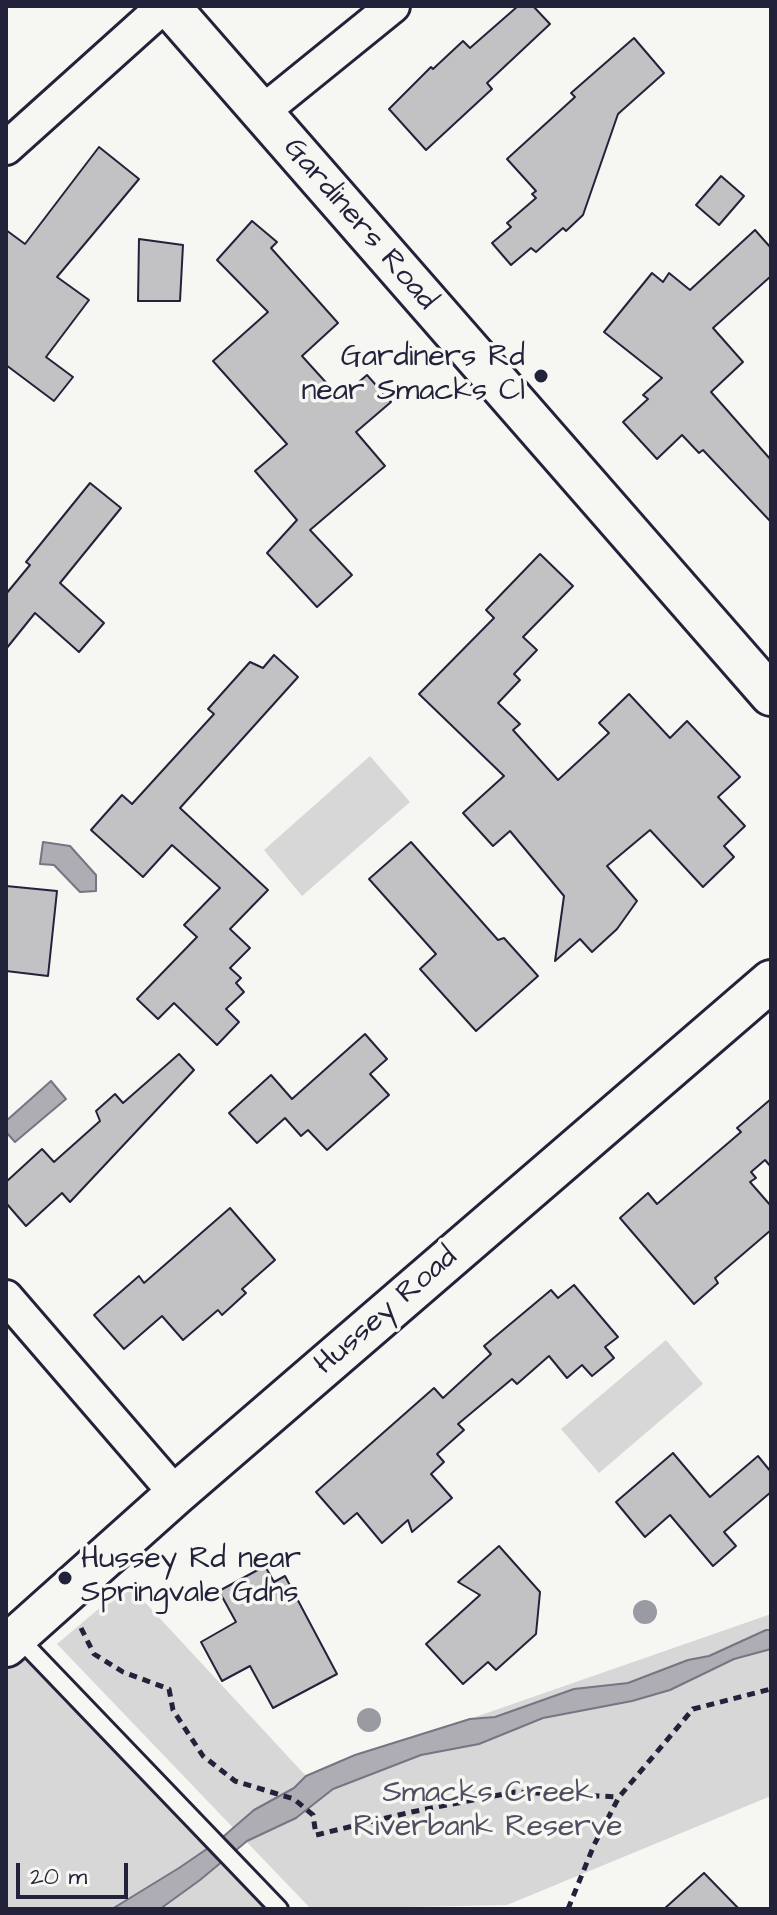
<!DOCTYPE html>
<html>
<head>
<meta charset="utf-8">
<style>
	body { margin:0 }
	#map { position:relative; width:777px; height:1915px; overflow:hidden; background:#f6f6f2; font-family:"Architects Daughter",sans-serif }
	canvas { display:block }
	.frame { position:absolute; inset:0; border:8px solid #22223b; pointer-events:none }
	.scale { position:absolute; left:16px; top:1863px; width:112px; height:36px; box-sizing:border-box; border:4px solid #22223b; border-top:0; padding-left:10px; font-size:24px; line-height:28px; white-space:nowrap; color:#22223b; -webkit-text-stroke:6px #f6f6f2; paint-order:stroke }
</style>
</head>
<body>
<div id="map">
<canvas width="777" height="1915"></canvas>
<div class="frame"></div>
<div class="scale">20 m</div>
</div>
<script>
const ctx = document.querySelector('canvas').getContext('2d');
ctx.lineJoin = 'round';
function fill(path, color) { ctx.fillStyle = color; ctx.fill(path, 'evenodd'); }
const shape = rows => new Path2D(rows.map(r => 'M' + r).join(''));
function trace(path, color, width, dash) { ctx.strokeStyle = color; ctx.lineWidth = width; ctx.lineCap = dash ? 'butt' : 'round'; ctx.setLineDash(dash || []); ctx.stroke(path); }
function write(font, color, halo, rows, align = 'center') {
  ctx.font = font + ' "Architects Daughter",sans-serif'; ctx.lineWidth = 7; ctx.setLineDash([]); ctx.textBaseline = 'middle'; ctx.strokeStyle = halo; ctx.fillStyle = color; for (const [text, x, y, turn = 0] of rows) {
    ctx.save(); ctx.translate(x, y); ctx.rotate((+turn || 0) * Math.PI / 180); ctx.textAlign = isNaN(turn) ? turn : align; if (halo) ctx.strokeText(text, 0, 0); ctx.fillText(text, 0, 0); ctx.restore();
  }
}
fill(shape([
	[370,756,410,802,302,896,264,850],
	[666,1340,703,1384,599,1473,561,1429],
	[128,1584,306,1776,771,1614,771,1796,507,1905,311,1909,57,1644],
	[17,1636,279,1909,6,1909,6,1646]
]), '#d7d7d7');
const water = shape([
	[43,842,70,846,96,875,96,891,80,892,54,865,40,864,43,842],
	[51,1081,66,1099,15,1142,6,1132,6,1121,51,1081],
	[766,1630,771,1630,771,1649,734,1659,670,1690,632,1701,543,1718,479,1744,421,1755,333,1789,296,1818,247,1841,200,1880,160,1909,112,1909,179,1868,217,1842,254,1810,294,1788,306,1776,355,1755,470,1719,495,1717,574,1689,628,1683,688,1660,709,1656,766,1630]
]);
fill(water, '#adadb3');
trace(water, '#757583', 2);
const building = shape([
	[518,6,533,6,550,24,487,83,492,89,426,150,389,109,431,67,433,69,463,41,470,48,518,6],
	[634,38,664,73,618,114,583,215,566,231,563,228,536,252,531,248,511,265,492,243,511,227,507,223,536,198,532,194,536,191,507,159,575,97,571,93,634,38],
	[99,147,139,179,57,277,89,300,46,357,73,377,54,401,6,365,6,230,25,244,99,147],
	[721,176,744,196,719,225,696,205,721,176],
	[252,221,277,242,271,248,338,323,302,356,340,398,367,375,391,402,356,432,385,466,310,530,352,575,317,607,267,553,297,520,255,471,287,444,213,361,268,312,217,260,252,221],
	[755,230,771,248,771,276,713,328,743,362,711,392,771,460,771,522,703,450,699,453,682,435,657,459,623,422,648,399,643,395,662,378,604,332,652,273,663,282,669,273,690,290,755,230],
	[139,239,183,245,180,301,138,301,139,239],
	[90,483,121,508,60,583,104,623,79,652,35,613,6,649,6,594,30,565,26,562,90,483],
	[540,554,573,586,523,637,537,650,514,674,520,680,498,703,520,724,513,730,558,780,609,733,599,723,629,694,670,738,687,721,740,777,718,797,745,826,724,846,734,857,703,887,650,830,607,866,637,901,617,929,592,952,580,939,555,961,564,896,510,831,493,846,463,813,504,776,419,694,494,618,486,610,540,554],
	[274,655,298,677,180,808,268,890,230,929,250,948,230,968,241,978,236,983,244,992,226,1009,239,1022,217,1045,174,1003,158,1019,137,999,197,937,184,925,220,888,172,845,143,877,91,830,122,795,132,804,214,714,208,709,250,662,263,668,274,655],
	[411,842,498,940,504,938,538,976,476,1031,420,969,436,954,369,879,411,842],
	[6,886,57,891,48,976,6,971,6,886],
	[365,1034,387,1059,370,1074,389,1095,327,1150,308,1130,301,1136,285,1118,257,1143,229,1113,271,1075,292,1099,365,1034],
	[179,1054,194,1070,70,1202,62,1193,26,1226,6,1203,6,1182,42,1149,54,1162,100,1121,96,1111,115,1094,123,1103,179,1054],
	[771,1099,771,1167,765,1160,751,1172,756,1178,750,1182,771,1206,771,1230,715,1278,718,1283,694,1304,620,1218,648,1193,657,1204,741,1132,737,1128,771,1099],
	[230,1208,275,1260,242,1289,246,1293,222,1315,218,1310,183,1340,162,1316,124,1349,94,1315,139,1276,144,1283,230,1208],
	[574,1285,618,1337,605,1347,614,1358,592,1376,582,1365,567,1378,549,1356,517,1384,512,1379,458,1424,464,1430,437,1454,444,1462,431,1474,452,1498,412,1532,408,1520,382,1543,357,1513,344,1524,316,1492,434,1388,443,1398,491,1354,484,1346,551,1290,558,1298,574,1285],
	[673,1453,710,1497,758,1456,771,1472,771,1492,724,1532,736,1546,713,1566,670,1515,645,1537,616,1502,673,1453],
	[499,1546,540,1592,536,1634,496,1670,488,1662,463,1684,426,1644,480,1595,458,1582,499,1546],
	[265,1566,274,1582,285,1576,337,1674,273,1708,250,1666,222,1681,201,1642,236,1622,219,1591,265,1566],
	[704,1873,739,1909,664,1909,704,1873]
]);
fill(building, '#c2c2c4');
trace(building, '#22223b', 2);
const service = shape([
	[17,1636,279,1909]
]);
const minor = shape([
	[261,113,393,6],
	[6,148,164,6],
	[6,1297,176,1494]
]);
const tertiary = shape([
	[169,6,771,695],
	[6,1646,176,1494,771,981]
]);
trace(service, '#22223b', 22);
trace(minor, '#22223b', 38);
trace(tertiary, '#22223b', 46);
trace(shape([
	[81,1628,94,1654,123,1672,169,1689,173,1710,203,1756,235,1781,294,1799,313,1815,316,1835,411,1812,515,1792,619,1797],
	[568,1909,594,1845,619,1797,693,1709,771,1689]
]), '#22223b', 5, [8, 6]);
trace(service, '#f6f6f2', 16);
trace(minor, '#f6f6f2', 32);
trace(tertiary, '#f6f6f2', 40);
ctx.fillStyle = '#9a9aa3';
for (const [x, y] of [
	[645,1612],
	[369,1720]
]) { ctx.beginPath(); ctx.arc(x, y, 12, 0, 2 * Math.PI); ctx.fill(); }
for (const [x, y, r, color] of [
	[541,376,8,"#22223b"],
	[65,1578,8,"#22223b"]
]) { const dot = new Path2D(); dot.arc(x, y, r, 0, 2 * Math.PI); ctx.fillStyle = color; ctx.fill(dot); trace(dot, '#f6f6f2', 3); }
write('30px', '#22223b', '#f6f6f2', [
	["Gardiners Road",359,225,49],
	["Hussey Road",387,1312,-41]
]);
write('30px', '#22223b', '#f6f6f2', [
	["Gardiners Rd",525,359],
	["near Smacks Cl",525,393],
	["Hussey Rd near",81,1561,"left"],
	["Springvale Gdns",81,1595,"left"]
], 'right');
write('30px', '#4f4f62', '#f6f6f2', [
	["Smacks Creek",488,1795],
	["Riverbank Reserve",488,1829]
]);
</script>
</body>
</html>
